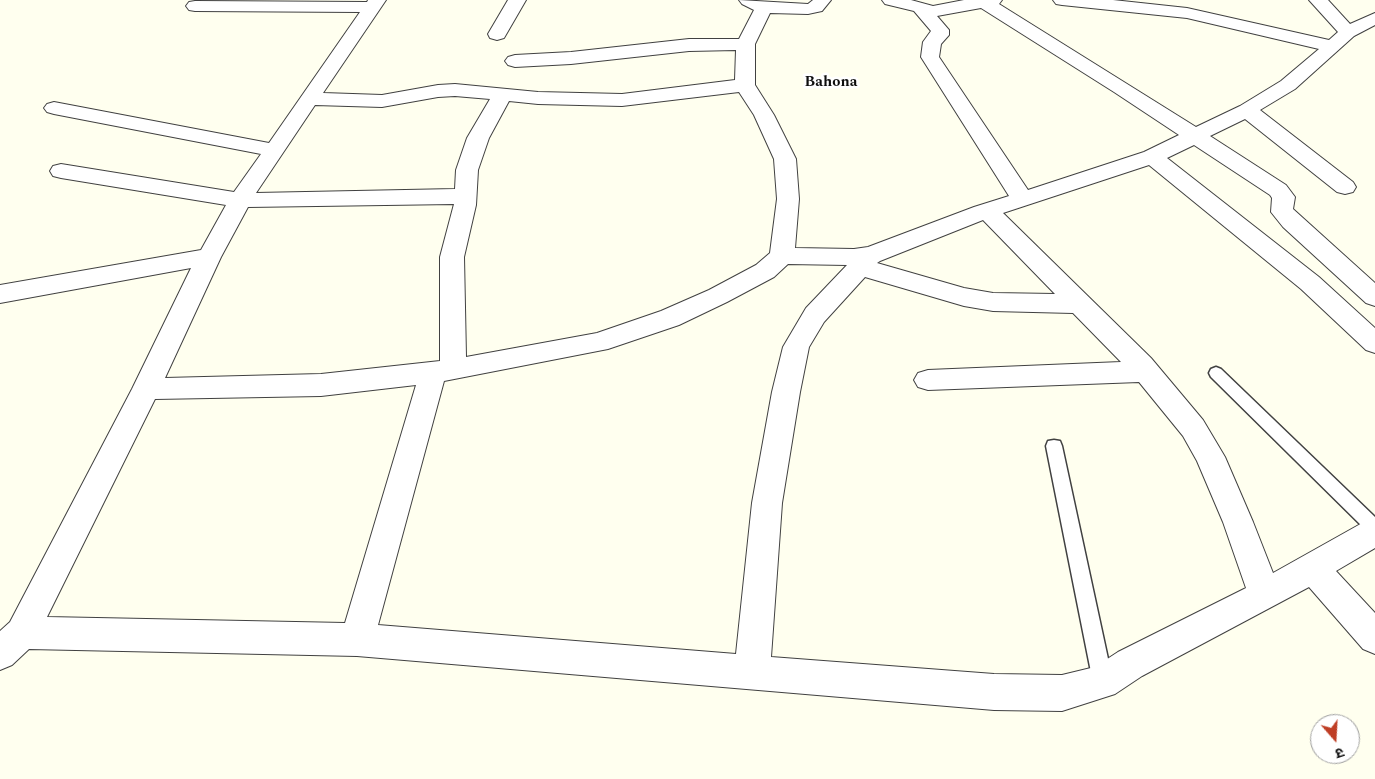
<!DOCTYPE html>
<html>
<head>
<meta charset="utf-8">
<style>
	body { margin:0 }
	#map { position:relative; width:1375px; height:779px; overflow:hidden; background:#ffffef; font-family:Spectral,"Noto Sans Devanagari",serif }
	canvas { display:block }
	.north { position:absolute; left:1310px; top:714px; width:50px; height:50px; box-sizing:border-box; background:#fff; border:1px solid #9f9f9f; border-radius:50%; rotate:161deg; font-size:14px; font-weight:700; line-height:20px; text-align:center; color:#0e0e0e }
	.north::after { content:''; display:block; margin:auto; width:18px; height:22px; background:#bf3e25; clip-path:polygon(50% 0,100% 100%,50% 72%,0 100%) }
</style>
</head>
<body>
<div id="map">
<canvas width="1375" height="779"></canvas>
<div class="north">उ</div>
</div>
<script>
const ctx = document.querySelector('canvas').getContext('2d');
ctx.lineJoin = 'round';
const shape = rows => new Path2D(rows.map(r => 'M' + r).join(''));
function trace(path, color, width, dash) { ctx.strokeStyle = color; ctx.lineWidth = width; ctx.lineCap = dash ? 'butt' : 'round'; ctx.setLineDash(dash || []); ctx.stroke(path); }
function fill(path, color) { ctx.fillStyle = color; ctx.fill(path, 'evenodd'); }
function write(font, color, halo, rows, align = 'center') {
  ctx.font = font + ' Spectral,serif'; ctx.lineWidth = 5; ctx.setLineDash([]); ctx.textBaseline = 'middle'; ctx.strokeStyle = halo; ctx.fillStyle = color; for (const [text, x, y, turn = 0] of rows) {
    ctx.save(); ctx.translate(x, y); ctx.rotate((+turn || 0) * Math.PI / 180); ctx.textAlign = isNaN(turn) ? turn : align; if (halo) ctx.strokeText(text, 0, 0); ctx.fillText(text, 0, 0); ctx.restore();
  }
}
const lane = shape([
	[1216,367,1221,369,1375,517,1375,535,1369,533,1211,377,1209,373,1211,369,1216,367],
	[1054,440,1060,441,1062,446,1113,682,1110,689,1103,691,1096,689,1093,682,1046,446,1048,441,1054,440]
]);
const street = shape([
	[368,0,386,0,323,93,382,95,438,85,455,84,538,92,622,94,735,80,736,50,689,51,571,64,515,67,508,65,505,61,508,57,515,55,571,52,689,39,739,39,754,10,742,4,739,0,808,4,813,0,831,0,822,11,808,14,770,13,755,44,755,85,774,115,796,159,799,199,795,248,854,249,868,247,974,207,1009,196,921,57,923,42,931,31,914,11,885,4,882,0,911,0,933,6,964,0,1002,0,999,4,1196,127,1240,106,1281,81,1319,49,1187,18,1062,5,1056,4,1053,0,1113,0,1187,8,1329,40,1338,32,1309,0,1328,0,1350,24,1375,13,1375,25,1354,36,1295,89,1260,110,1353,182,1356,187,1353,192,1345,194,1337,192,1245,119,1210,136,1286,185,1295,197,1293,209,1375,283,1375,306,1366,303,1283,227,1271,212,1272,198,1270,195,1194,145,1167,158,1319,277,1375,328,1375,353,1366,350,1301,289,1149,165,1003,213,1151,358,1203,420,1225,457,1253,522,1273,573,1364,522,1375,518,1375,548,1336,571,1375,613,1375,654,1363,649,1309,587,1142,676,1115,694,1062,711,994,710,357,656,29,649,12,665,0,670,0,631,10,622,132,389,191,268,0,303,0,285,201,250,226,205,61,178,53,176,50,171,53,166,61,164,234,192,261,154,54,114,47,112,44,108,47,104,54,102,269,143,360,12,195,11,189,10,186,6,189,2,195,1,367,2,368,0],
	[981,8,1114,92,1179,135,1144,152,1028,190,939,57,941,44,949,35,949,30,937,16,981,8],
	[739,92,754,115,774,159,777,199,770,253,756,265,709,290,661,311,597,333,466,357,464,257,476,205,478,170,489,138,509,101,538,104,622,106,739,92],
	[455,96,490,99,467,138,456,170,455,189,256,193,315,105,382,107,438,97,455,96],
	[454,204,440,257,440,361,321,374,165,378,221,257,248,207,454,204],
	[983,220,1055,294,993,293,964,288,877,263,880,261,983,220],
	[788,264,847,265,806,308,783,347,772,392,752,503,736,654,378,625,444,381,608,349,679,325,727,302,774,277,788,264],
	[865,277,964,306,993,311,1073,313,1121,362,928,370,918,373,914,380,918,387,928,390,1139,382,1183,436,1197,461,1223,522,1246,588,1118,652,1095,667,1062,675,994,674,771,657,782,503,800,392,809,347,824,322,865,277],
	[416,385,345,623,47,617,155,399,321,396,416,385],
	[508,0,526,0,504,38,497,40,490,38,488,34,508,0]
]);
trace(lane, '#414141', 3);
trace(street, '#414141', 2);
fill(lane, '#fff');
fill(street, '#fff');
write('bold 15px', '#0e0e0e', '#fff', [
	["Bahona",831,83]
]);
</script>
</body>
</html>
